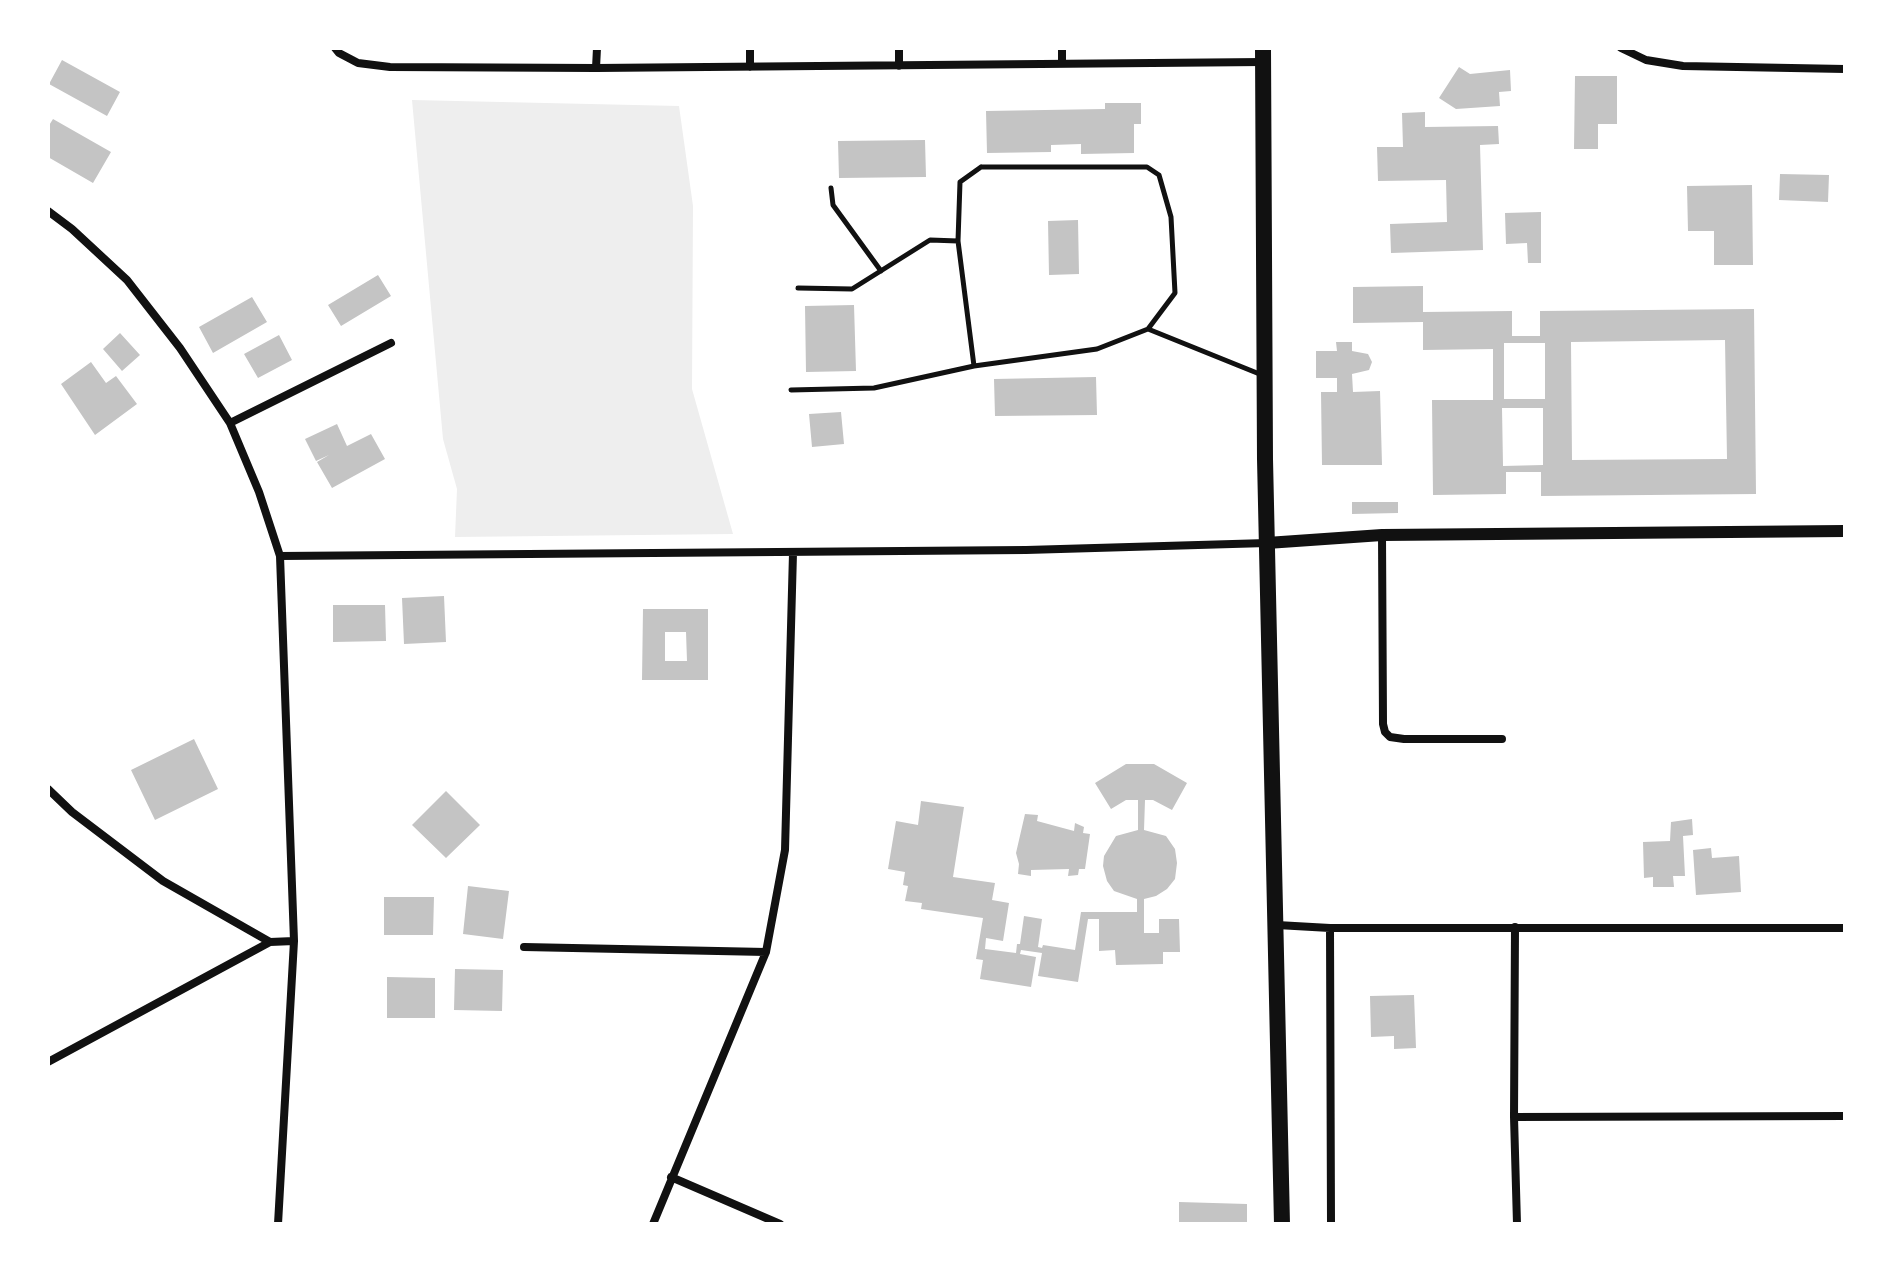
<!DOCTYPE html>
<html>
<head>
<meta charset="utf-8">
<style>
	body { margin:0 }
	#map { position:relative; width:1893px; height:1272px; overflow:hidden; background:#fff; font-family:"Fira Sans Condensed",sans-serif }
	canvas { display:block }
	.frame { position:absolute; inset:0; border:50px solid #fff; pointer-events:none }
</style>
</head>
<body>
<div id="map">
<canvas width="1893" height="1272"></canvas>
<div class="frame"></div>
</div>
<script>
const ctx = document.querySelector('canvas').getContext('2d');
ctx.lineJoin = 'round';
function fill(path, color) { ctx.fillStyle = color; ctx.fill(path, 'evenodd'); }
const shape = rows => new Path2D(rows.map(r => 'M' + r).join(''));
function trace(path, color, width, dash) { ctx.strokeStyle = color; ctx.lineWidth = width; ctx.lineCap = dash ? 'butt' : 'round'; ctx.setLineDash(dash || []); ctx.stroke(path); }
fill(shape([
	[412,100,679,106,693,206,692,389,733,534,455,537,457,489,443,439]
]), '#eee');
fill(shape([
	[62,60,120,92,107,116,49,84],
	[1459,67,1470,74,1510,70,1511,91,1499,92,1500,106,1456,109,1439,98],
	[1575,76,1617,76,1617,124,1598,124,1598,149,1574,149],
	[1105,103,1141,103,1141,124,1134,124,1134,153,1081,154,1081,144,1051,145,1051,152,987,153,986,111,1105,109],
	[1425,112,1425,127,1498,126,1499,144,1480,145,1483,250,1391,253,1390,224,1447,222,1446,180,1378,181,1377,147,1403,147,1402,113],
	[53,119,111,152,93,183,48,157,48,127],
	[925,140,926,177,839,178,838,141],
	[1780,174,1829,175,1828,202,1779,200],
	[1752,185,1753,265,1714,265,1714,231,1688,231,1687,186],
	[1541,212,1541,263,1528,263,1527,243,1506,244,1505,213],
	[1078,220,1079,274,1049,275,1048,221],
	[378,275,391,296,341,326,328,305],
	[1423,286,1423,312,1512,311,1512,336,1540,336,1540,311,1754,309,1756,494,1541,496,1541,472,1506,472,1506,494,1433,495,1432,400,1493,400,1493,349,1423,350,1423,322,1353,323,1353,287],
	[1725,340,1727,459,1572,460,1571,342],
	[1504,343,1545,343,1545,399,1504,399],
	[1502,408,1543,408,1543,465,1503,466],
	[252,297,267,322,213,353,199,327],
	[854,305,856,371,806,372,805,306],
	[120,333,140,355,122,371,103,349],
	[279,335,292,360,258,378,244,354],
	[1336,342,1352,342,1352,351,1368,354,1372,362,1369,370,1352,374,1353,392,1380,391,1382,465,1322,465,1321,392,1337,392,1337,378,1316,378,1316,351,1337,351],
	[91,362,106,383,116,376,137,404,95,435,61,384],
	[1096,377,1097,415,995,416,994,379],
	[841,412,844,444,812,447,809,414],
	[337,424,347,446,371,434,385,459,332,488,317,462,329,455,316,461,305,439],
	[1352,502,1398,502,1398,513,1352,514],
	[444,596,446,642,404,644,402,598],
	[333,605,385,605,386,641,333,642],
	[643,609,708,609,708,680,642,680],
	[665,632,686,632,687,661,665,661],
	[194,739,218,789,155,820,131,770],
	[1126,764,1154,764,1187,783,1172,810,1153,800,1145,800,1144,830,1166,836,1175,849,1177,863,1175,879,1167,889,1156,896,1144,899,1144,933,1159,933,1159,919,1179,919,1180,952,1163,952,1163,964,1116,965,1115,950,1099,951,1099,919,1088,919,1078,982,1038,976,1042,953,1021,950,1020,954,1036,957,1031,987,980,979,983,960,976,959,983,918,921,909,922,903,905,901,908,886,903,885,905,872,888,869,896,821,918,825,921,801,964,807,953,877,995,883,992,900,1009,903,1003,941,986,938,985,949,1016,953,1017,944,1020,944,1024,916,1042,919,1038,947,1042,948,1043,945,1075,950,1081,912,1137,912,1137,899,1114,891,1107,881,1103,866,1104,856,1116,836,1138,830,1138,800,1126,800,1111,809,1095,783],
	[446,791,480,825,446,858,412,825],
	[1025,814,1038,815,1037,821,1074,831,1075,823,1084,827,1083,833,1090,834,1085,869,1079,869,1078,875,1068,876,1069,869,1031,870,1031,876,1018,874,1019,864,1016,853],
	[1692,819,1693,835,1683,836,1685,876,1673,876,1674,887,1653,887,1653,877,1644,878,1643,842,1670,841,1671,822],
	[1711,848,1712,858,1739,856,1741,892,1696,895,1693,850],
	[468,886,509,891,503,939,463,934],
	[384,897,434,897,433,935,384,935],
	[455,969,503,970,502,1011,454,1010],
	[387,977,435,978,435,1018,387,1018],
	[1414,995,1416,1048,1394,1049,1394,1036,1371,1037,1370,996],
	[1179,1202,1247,1204,1247,1224,1179,1224]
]), '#c4c4c4');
trace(shape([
	[981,167,1147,167,1159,175,1171,217,1175,293,1148,329,1097,349,974,366,958,241,960,182,981,167],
	[831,188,833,205,881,271],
	[798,288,852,289,930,240,958,241],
	[1148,329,1262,375],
	[791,390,874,388,974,366]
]), '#111', 5);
trace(shape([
	[335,48,339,53,358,63,390,67,596,68,1263,62],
	[1621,48,1646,60,1683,66,1845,69],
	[1062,63,1062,48],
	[899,66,899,48],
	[750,67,750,48],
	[596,68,597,48],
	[48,211,72,229,127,280,180,348,230,423,259,492,280,556,294,941,278,1224],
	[230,423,391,343],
	[1382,535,1383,724,1385,732,1390,737,1404,739,1502,739],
	[280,556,1026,550,1267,543],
	[48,789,72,812,163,881,270,942,294,941],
	[1277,925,1330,928,1845,928],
	[1515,927,1514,1117,1517,1224],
	[1330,928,1331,1224],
	[524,947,766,952],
	[48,1062,270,942],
	[1514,1117,1845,1116],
	[671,1177,780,1224],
	[653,1224,766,952,785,850,793,553]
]), '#111', 8);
trace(shape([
	[1267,543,1382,535,1845,531]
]), '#111', 12);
trace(shape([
	[1263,48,1265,459,1282,1224]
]), '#111', 16);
</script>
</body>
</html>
